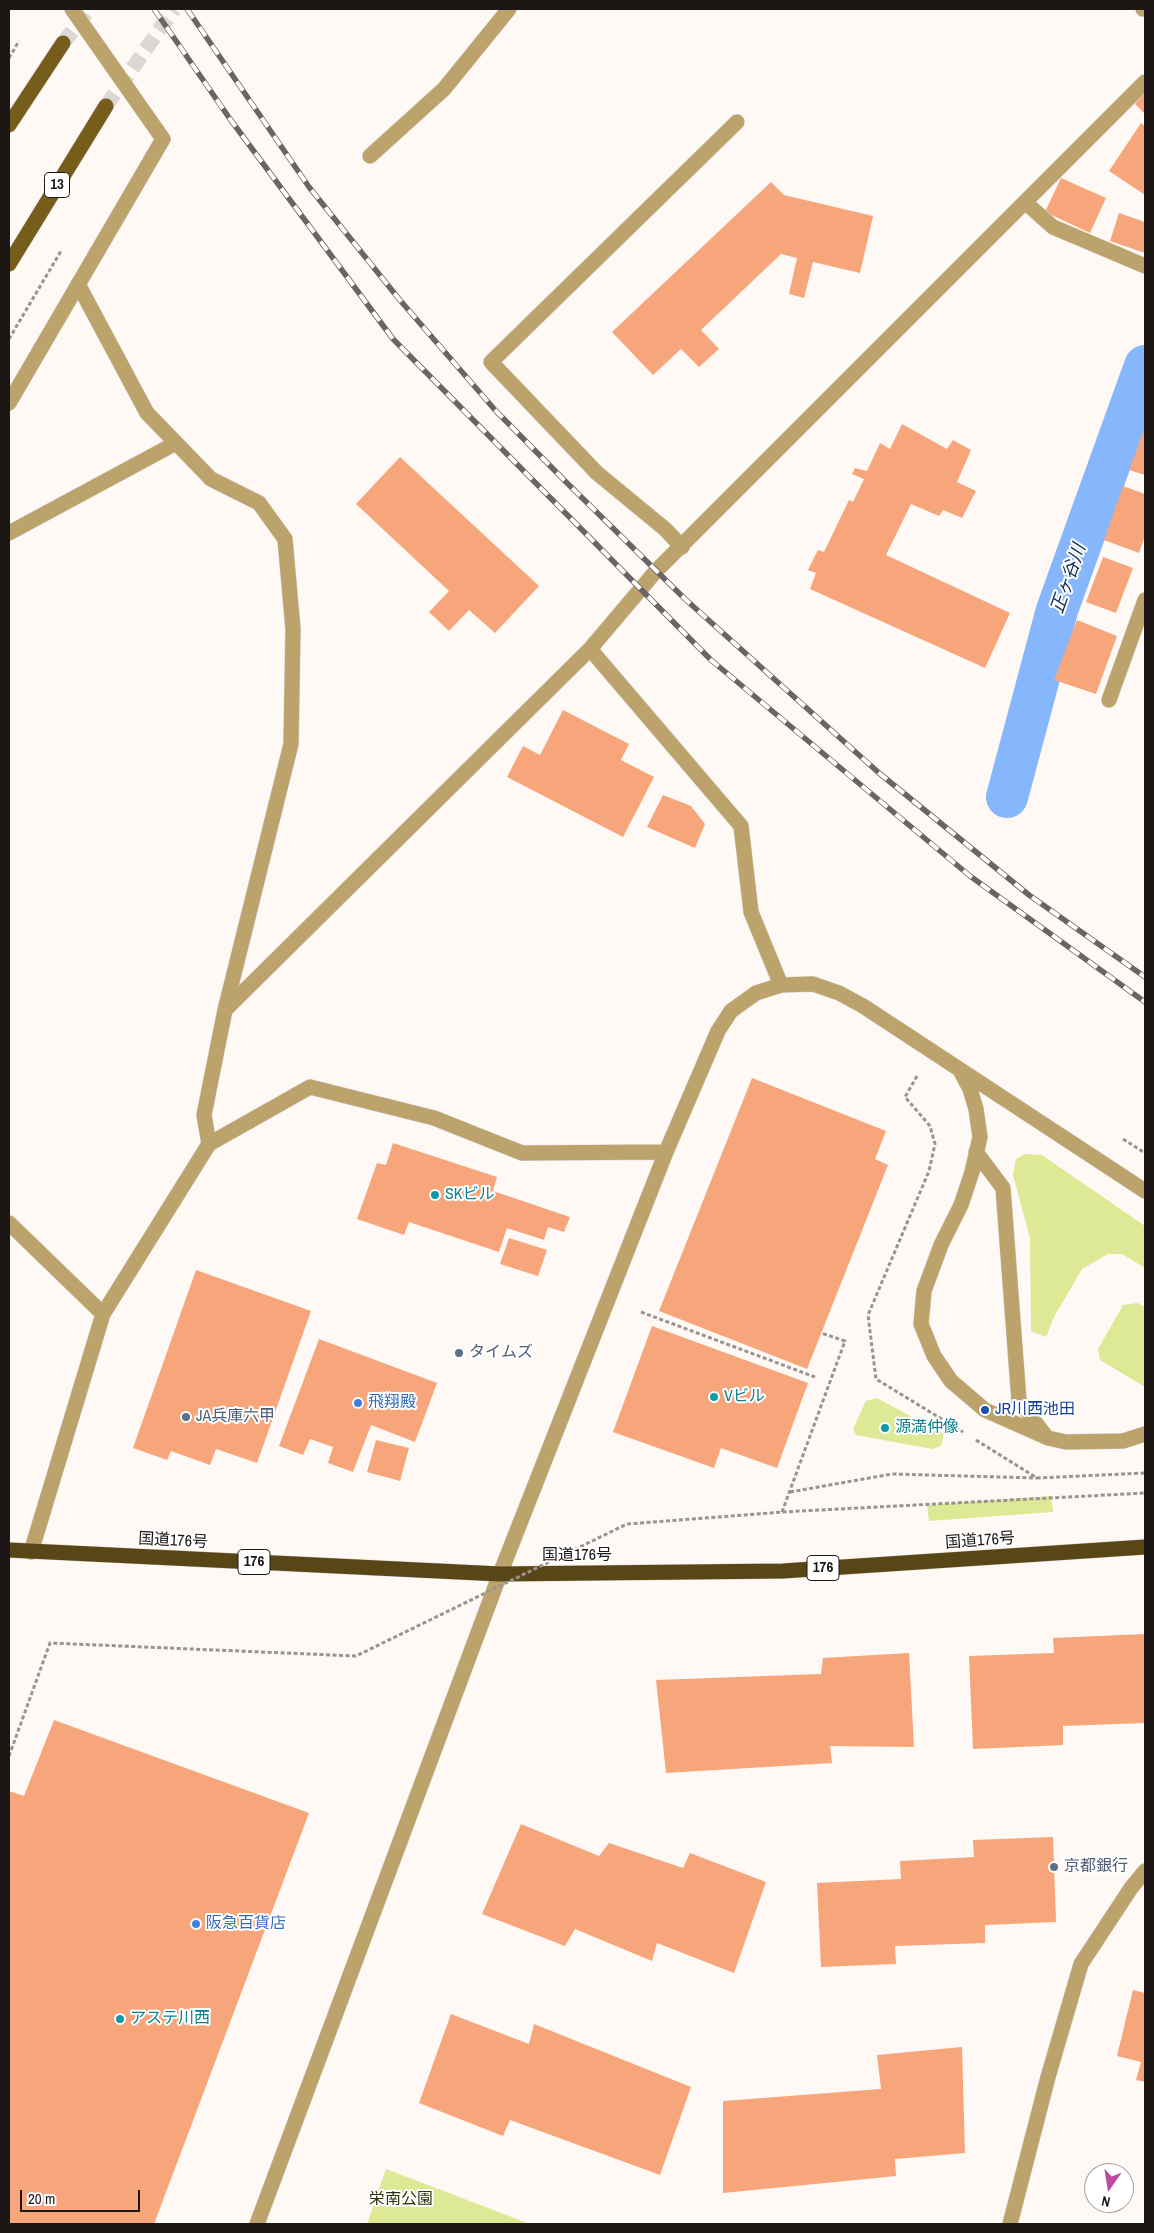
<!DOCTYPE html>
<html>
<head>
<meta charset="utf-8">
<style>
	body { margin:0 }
	#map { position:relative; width:1154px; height:2233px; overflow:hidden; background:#fff9f6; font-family:"Archivo Narrow",sans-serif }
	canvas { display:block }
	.frame { position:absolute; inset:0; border:10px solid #1c1715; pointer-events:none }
	.north { position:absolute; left:1084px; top:2163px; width:50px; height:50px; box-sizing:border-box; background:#fff; border:1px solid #a4a2a1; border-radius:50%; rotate:193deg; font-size:14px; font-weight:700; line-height:20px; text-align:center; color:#1c1715 }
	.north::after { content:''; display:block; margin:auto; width:18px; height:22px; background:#c0499e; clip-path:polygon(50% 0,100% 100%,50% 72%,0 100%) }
	.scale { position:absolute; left:20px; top:2190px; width:120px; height:22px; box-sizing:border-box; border:2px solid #1c1715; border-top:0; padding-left:6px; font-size:15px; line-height:18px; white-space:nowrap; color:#1c1715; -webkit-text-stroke:4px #fff; paint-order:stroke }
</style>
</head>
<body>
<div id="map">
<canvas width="1154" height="2233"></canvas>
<div class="frame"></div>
<div class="north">N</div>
<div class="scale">20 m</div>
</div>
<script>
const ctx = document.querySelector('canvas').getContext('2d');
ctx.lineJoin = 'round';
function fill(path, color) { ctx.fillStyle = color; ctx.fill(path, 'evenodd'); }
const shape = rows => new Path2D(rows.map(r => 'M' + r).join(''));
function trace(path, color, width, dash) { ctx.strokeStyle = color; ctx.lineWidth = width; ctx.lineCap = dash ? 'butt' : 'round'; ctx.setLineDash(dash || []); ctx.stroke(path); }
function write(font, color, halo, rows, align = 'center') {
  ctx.font = font + ' "Archivo Narrow","Noto Sans JP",sans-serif'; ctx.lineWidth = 4; ctx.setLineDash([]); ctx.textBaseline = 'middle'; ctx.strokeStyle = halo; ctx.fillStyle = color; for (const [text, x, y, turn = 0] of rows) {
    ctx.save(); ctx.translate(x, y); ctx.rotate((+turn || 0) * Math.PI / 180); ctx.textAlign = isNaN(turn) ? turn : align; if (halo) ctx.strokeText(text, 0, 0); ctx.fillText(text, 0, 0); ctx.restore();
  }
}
fill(shape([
	[1025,1154,1042,1155,1145,1226,1145,1268,1122,1254,1108,1254,1082,1269,1054,1317,1046,1337,1031,1331,1030,1238,1013,1175,1016,1159],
	[1137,1303,1145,1307,1145,1387,1100,1360,1098,1349,1123,1305],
	[877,1398,944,1434,941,1446,932,1449,856,1435,853,1429,866,1401],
	[1051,1496,1053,1512,929,1521,927,1505],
	[386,2169,530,2224,367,2224]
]), '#dde995');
trace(shape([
	[1007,797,1057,610,1145,366]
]), '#86b6fc', 42);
fill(shape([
	[1145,92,1145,114,1135,104],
	[1141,123,1145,126,1145,195,1109,171],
	[1061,178,1106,198,1090,233,1045,212],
	[771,182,784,195,873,216,860,273,813,262,804,298,789,294,797,258,781,254,701,330,719,349,699,367,681,349,653,375,612,332],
	[1119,213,1145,222,1145,253,1110,241],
	[902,424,947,449,953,440,971,450,957,482,976,491,962,518,943,510,939,516,911,504,886,555,1010,613,985,668,810,589,816,573,808,570,818,550,824,552,849,500,853,502,864,479,852,474,855,468,867,471,880,443,890,449],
	[1145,427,1145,475,1129,470],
	[400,457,539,586,495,633,469,610,449,631,429,612,449,591,356,504],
	[1123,486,1145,494,1145,536,1139,553,1104,540],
	[1103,557,1133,568,1116,613,1086,602],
	[1077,620,1117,636,1096,694,1054,680],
	[563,710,629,744,621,760,654,777,623,837,507,777,523,746,540,755],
	[663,795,691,806,705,824,695,848,647,827],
	[752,1078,886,1131,875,1159,888,1165,807,1369,659,1311],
	[393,1143,497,1177,493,1191,570,1217,564,1232,548,1227,544,1240,507,1228,499,1252,409,1222,404,1235,357,1219,377,1163,386,1165],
	[509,1238,547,1250,538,1276,500,1264],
	[196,1270,311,1311,257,1463,216,1449,210,1465,171,1451,167,1460,133,1448],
	[652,1326,808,1383,777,1468,721,1448,714,1468,613,1432],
	[319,1339,437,1383,415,1442,371,1425,353,1472,328,1463,333,1447,310,1439,303,1455,279,1446],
	[376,1440,409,1448,400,1481,367,1472],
	[1145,1634,1145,1723,1063,1726,1063,1745,973,1749,969,1656,1054,1653,1053,1638],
	[909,1653,914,1747,830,1746,832,1763,666,1773,656,1680,821,1674,823,1658],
	[54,1720,309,1813,154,2224,9,2224,9,1791,24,1796],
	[521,1824,599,1856,609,1843,683,1868,690,1853,766,1882,734,1973,657,1943,652,1961,575,1929,565,1946,482,1914],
	[1053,1837,1056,1922,985,1925,985,1943,895,1946,896,1964,821,1967,817,1883,901,1879,900,1861,974,1857,973,1840],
	[1133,1990,1145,1993,1145,2082,1136,2080,1141,2062,1117,2056],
	[451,2014,529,2044,534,2024,691,2087,660,2175,510,2120,503,2136,419,2103],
	[962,2047,965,2153,895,2159,896,2176,723,2193,723,2101,881,2089,877,2055]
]), '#f7a57b');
trace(shape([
	[63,43,89,9],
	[106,106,174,9]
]), '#ddd7d4', 15, [15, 8]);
const minor = shape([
	[1143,9,1145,9],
	[370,156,444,89,509,9],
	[1026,203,1053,227,1145,266],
	[78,284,147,413,211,479,259,503,285,539,293,629,291,744,225,1010],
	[9,403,163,139,72,9],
	[9,533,176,443],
	[682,547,665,529,597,473,491,362,737,122],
	[590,649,656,571,1145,82],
	[1109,700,1145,600],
	[960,1070,970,1089,976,1109,980,1137,972,1172,961,1205,941,1245,924,1291,921,1324,934,1356,951,1381,985,1410,1048,1438,1066,1442,1123,1441,1145,1434],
	[209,1144,204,1115,225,1010,590,649,741,826,751,912,781,985],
	[976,1152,1003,1188,1019,1401,1045,1435],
	[9,1223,103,1314,31,1552],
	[103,1314,209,1144,310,1087,434,1118,522,1153,666,1152],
	[257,2224,500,1574,666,1152,718,1031,731,1011,756,993,781,985,813,984,839,993,863,1006,1145,1191],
	[1010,2224,1048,2077,1081,1964,1131,1888,1145,1871]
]);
const major = shape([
	[9,125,63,43],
	[9,264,106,106]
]);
const highway = shape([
	[9,1550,500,1574,783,1571,1145,1547]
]);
trace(minor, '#dbd5d2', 16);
trace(major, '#dbd5d2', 16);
trace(highway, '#dbd5d2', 16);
trace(shape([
	[9,58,19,41],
	[9,339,61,251],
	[917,1076,905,1097,930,1126,935,1144,929,1171,868,1315,876,1379,963,1432],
	[1123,1139,1145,1153],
	[641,1312,815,1377],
	[976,1440,1037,1478,1145,1473],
	[790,1492,892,1474,1037,1478],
	[782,1512,845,1341,821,1333]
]), '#999491', 3, [4, 2.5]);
trace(minor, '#bca36c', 15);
trace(major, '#775d1b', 15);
trace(highway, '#594616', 15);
const rail = shape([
	[154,9,230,119,393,339,711,660,970,876,1145,1002],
	[187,9,309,187,399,299,495,410,566,482,685,599,879,773,1029,895,1145,977]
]);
trace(rail, '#6a6562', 5.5);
trace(rail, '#fff', 4, [11]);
trace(shape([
	[9,1756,50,1643,356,1656,627,1524,782,1512,1145,1493]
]), '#999491', 3, [4, 2.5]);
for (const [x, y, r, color] of [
	[435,1195,5,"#0f9aa8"],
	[459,1353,5,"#5c6f8a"],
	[714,1397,5,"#0f9aa8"],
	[358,1403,5,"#3f7fe0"],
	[985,1410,5,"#1a4fb4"],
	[186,1417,5,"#5c6f8a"],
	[885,1428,5,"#0f9aa8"],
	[1054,1867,5,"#5c6f8a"],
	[196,1924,5,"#3f7fe0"],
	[120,2019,5,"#0f9aa8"]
]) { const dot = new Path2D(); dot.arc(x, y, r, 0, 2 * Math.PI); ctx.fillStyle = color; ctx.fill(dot); trace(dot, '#fff', 2); }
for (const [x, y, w] of [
	[57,185,25],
	[254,1562,32],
	[823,1568,32]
]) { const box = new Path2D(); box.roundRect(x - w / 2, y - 12.5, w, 25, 4); ctx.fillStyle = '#fff'; ctx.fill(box); trace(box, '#1c1715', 1); }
write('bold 15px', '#1c1715', null, [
	["13",57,185],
	["176",254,1562],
	["176",823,1568]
]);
write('16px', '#0d838f', '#fff', [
	["SKビル",445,1195],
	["Vビル",724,1397],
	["源満仲像",895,1428],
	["アステ川西",130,2019]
], 'left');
write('16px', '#4e5e75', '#fff', [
	["タイムズ",469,1353],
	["JA兵庫六甲",196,1417],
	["京都銀行",1064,1867]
], 'left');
write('16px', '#366cbe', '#fff', [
	["飛翔殿",368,1403],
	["阪急百貨店",206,1924]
], 'left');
write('16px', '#164399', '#fff', [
	["JR川西池田",995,1410]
], 'left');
write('16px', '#1c1715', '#fff', [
	["国道176号",173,1541,3],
	["国道176号",980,1541,-4],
	["国道176号",577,1556]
]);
write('16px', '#2f330d', '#fff', [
	["栄南公園",401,2200]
]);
write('italic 18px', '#0a2954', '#fff', [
	["正ヶ谷川",1069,579,-71]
]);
</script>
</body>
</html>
